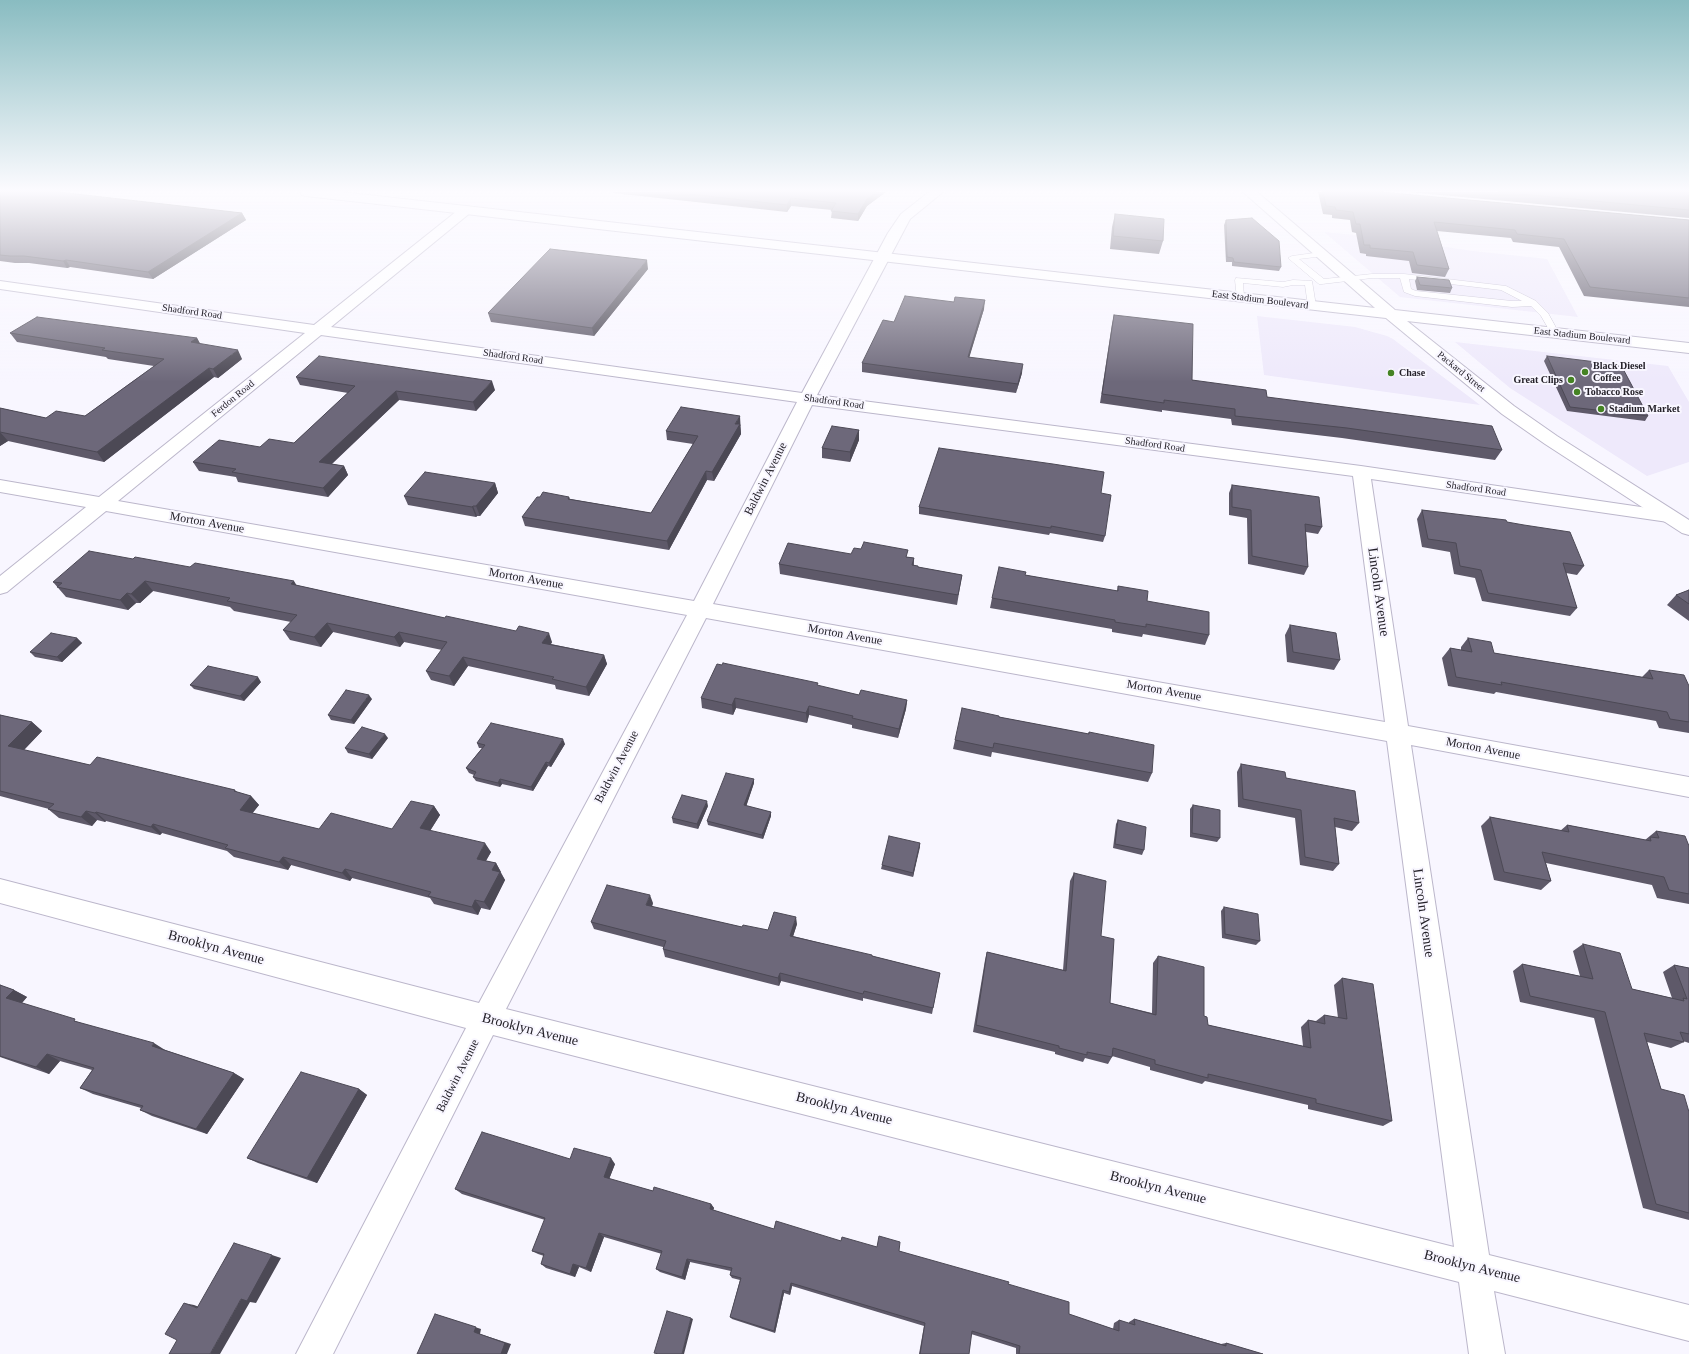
<!DOCTYPE html>
<html>
<head>
<meta charset="utf-8">
<style>
	body { margin:0 }
	canvas { display:block; background:#f8f6ff }
</style>
</head>
<body>
<canvas width="1689" height="1354"></canvas>
<script>
const ctx = document.querySelector('canvas').getContext('2d');
ctx.lineJoin = 'round';
function fill(path, color) { ctx.fillStyle = color; ctx.fill(path, 'evenodd'); }
const shape = rows => new Path2D(rows.map(r => 'M' + r).join(''));
function trace(path, color, width, dash) { ctx.strokeStyle = color; ctx.lineWidth = width; ctx.lineCap = dash ? 'butt' : 'round'; ctx.setLineDash(dash || []); ctx.stroke(path); }
function write(font, color, halo, rows, align = 'center') {
  ctx.font = font + ' Georgia,serif'; ctx.lineWidth = 4; ctx.setLineDash([]); ctx.textBaseline = 'middle'; ctx.strokeStyle = halo; ctx.fillStyle = color; for (const [text, x, y, turn = 0] of rows) {
    ctx.save(); ctx.translate(x, y); ctx.rotate((+turn || 0) * Math.PI / 180); ctx.textAlign = isNaN(turn) ? turn : align; if (halo) ctx.strokeText(text, 0, 0); ctx.fillText(text, 0, 0); ctx.restore();
  }
}
fill(shape([
	[1324,232,1386,238,1473,251,1547,259,1578,317,1400,297],
	[1257,316,1355,327,1387,336,1393,339,1480,405,1264,375],
	[1455,342,1668,366,1689,402,1689,462,1647,476,1510,388]
]), '#eee9fb');
const service = shape([
	[1321,252,1324,252,1324,256,1299,259,1324,279,1372,274,1404,274,1506,286,1536,301,1548,313,1559,333,1555,336,1552,335,1541,316,1531,306,1512,307,1415,296,1404,292,1400,278,1372,278,1322,284,1319,284,1288,258,1292,256,1321,252],
	[1409,279,1501,290,1522,301,1512,301,1416,291,1411,289,1409,279],
	[1236,278,1283,282,1293,280,1312,281,1316,306,1312,309,1308,306,1305,285,1293,285,1283,287,1243,283,1244,297,1243,299,1237,299,1235,280,1236,278]
]);
const minor = shape([
	[929,192,943,192,910,219,817,395,1361,466,1675,512,1677,516,1675,520,1668,522,1371,479,1408,726,1689,777,1689,797,1411,745,1489,1255,1689,1305,1689,1341,1494,1291,1505,1354,1469,1354,1459,1282,493,1035,333,1354,296,1354,466,1028,0,903,0,879,479,1003,687,615,106,511,7,592,0,594,0,576,86,507,0,492,0,480,99,497,305,333,0,289,0,281,314,325,462,207,466,206,470,207,472,210,470,213,331,327,802,393,888,233,901,214,929,192],
	[321,335,797,402,694,601,118,501,321,335],
	[812,405,1353,476,1385,722,713,604,812,405],
	[706,618,1387,741,1454,1247,506,1009,706,618]
]);
const secondary = shape([
	[300,192,341,192,1375,308,1243,192,1257,192,1395,310,1689,343,1689,353,1407,321,1514,406,1557,436,1689,520,1689,535,1682,533,1545,444,1502,414,1386,318,306,196,302,195,300,192]
]);
trace(service, '#bcb7cb', 1);
trace(minor, '#bcb7cb', 2);
trace(secondary, '#bcb7cb', 2);
fill(service, '#fff');
fill(minor, '#fff');
fill(secondary, '#fff');
fill(shape([
	[0,192,242,213,246,220,153,279,70,267,67,268,29,263,15,263,0,261],
	[613,192,886,192,867,206,858,221,831,218,832,210,791,206,787,212,613,193],
	[1318,192,1381,192,1689,220,1689,307,1584,296,1559,247,1513,242,1511,238,1437,231,1449,269,1445,277,1412,273,1409,261,1366,256,1366,254,1360,253,1356,233,1352,232,1350,220,1332,218,1332,215,1323,214],
	[1408,192,1689,192,1689,218],
	[1115,214,1163,241,1159,254,1110,249,1112,227],
	[1226,220,1281,267,1279,271,1232,266,1232,262,1226,262,1224,225],
	[648,269,594,336,491,322,488,313],
	[1417,277,1452,288,1450,293,1417,290,1415,281],
	[984,309,969,357,1022,373,1016,393,862,372,862,363,894,322],
	[1114,315,1192,380,1267,397,1502,450,1495,460,1342,438,1232,425,1231,419,1162,410,1162,412,1100,403,1112,324],
	[10,333,197,338,200,344,242,359,218,378,214,377,104,462,8,441,0,446,0,408,46,418,85,416,154,366,108,359,106,357,17,342],
	[1547,356,1648,416,1645,421,1567,411,1544,361],
	[296,377,495,390,476,411,399,400,332,464,344,466,348,475,328,497,238,482,236,477,199,471,193,462,260,447,294,443,348,393,300,385],
	[741,425,740,426,741,434,714,481,707,480,669,550,525,526,522,517,540,497,569,497,570,499,651,513,693,444,667,440,666,431],
	[859,430,859,440,850,462,822,458,822,448],
	[495,483,498,493,480,516,477,516,476,517,408,505,404,496],
	[1232,485,1322,527,1318,534,1306,532,1308,567,1304,575,1248,564,1247,518,1229,515,1229,493],
	[1101,493,1105,536,1103,542,1050,533,1049,535,919,514,919,507],
	[1422,510,1507,522,1584,566,1577,575,1566,573,1577,608,1570,616,1482,601,1475,578,1454,574,1450,552,1422,547,1417,519],
	[851,554,908,557,914,558,914,565,918,567,962,575,957,605,780,574,779,564],
	[190,567,296,585,552,642,551,644,604,655,607,664,589,696,556,689,555,685,468,666,454,686,431,680,426,671,442,650,404,642,400,647,333,632,321,647,290,640,283,630,291,622,234,611,230,607,153,591,140,603,136,603,128,610,66,597,53,582],
	[1025,575,1117,591,1118,586,1209,635,1205,645,1143,634,1142,637,1112,632,1112,629,990,608,992,598],
	[1689,590,1689,621,1667,605,1676,595],
	[1290,625,1340,660,1334,670,1287,662,1285,635],
	[77,638,82,643,62,662,35,657,30,652],
	[1468,638,1494,653,1642,677,1649,670,1689,686,1689,733,1659,728,1656,721,1496,692,1494,694,1448,686,1442,658,1450,648,1461,650,1461,647],
	[261,682,244,701,194,689,190,685],
	[818,686,859,695,907,700,906,709,898,738,852,728,852,725,809,715,807,723,736,708,733,715,702,708,701,698],
	[372,699,354,724,331,720,328,715],
	[0,715,32,722,42,731,24,750,90,765,235,790,237,792,251,796,259,805,252,813,319,829,392,829,434,806,440,815,430,831,491,852,486,861,496,863,505,880,490,910,481,908,478,915,434,904,430,898,352,878,350,881,291,865,288,870,234,857,227,851,162,833,160,835,106,821,105,822,97,820,92,826,59,818,48,809,49,809,0,796],
	[999,717,1088,734,1089,732,1152,773,1148,782,992,752,991,757,953,749,955,740],
	[388,738,372,759,348,753,345,748],
	[477,743,565,744,551,767,548,766,533,791,502,784,500,787,476,781,473,777,474,775,469,773,466,768,482,748,479,748],
	[1241,764,1286,778,1359,823,1352,831,1335,827,1339,864,1333,871,1300,865,1295,818,1238,807,1237,772],
	[754,779,754,783,746,806,771,812,771,816,763,839,708,825,707,821],
	[1193,805,1220,838,1217,842,1190,837,1190,809],
	[708,806,698,829,673,823,672,818],
	[1490,817,1560,831,1567,825,1645,840,1656,831,1689,846,1689,904,1657,898,1652,885,1546,863,1551,881,1541,890,1494,880,1481,826],
	[1118,820,1144,850,1142,855,1113,848,1116,824],
	[920,843,913,877,881,869,882,865],
	[1074,873,1101,936,1110,1003,1152,1013,1153,963,1158,956,1204,1016,1208,1025,1303,1046,1301,1027,1308,1020,1316,1021,1324,1015,1338,1018,1334,985,1342,978,1392,1121,1383,1126,1308,1109,1308,1105,1205,1081,1202,1084,1150,1070,1150,1067,1112,1056,1112,1057,1108,1064,1085,1058,1083,1062,1055,1054,1055,1052,973,1032,985,960,987,952,1063,970,1070,881],
	[653,903,652,907,742,927,768,930,797,924,793,936,940,973,932,1014,863,998,863,1001,781,981,779,986,665,957,663,949,663,947,594,929,591,922],
	[1224,907,1260,941,1256,945,1222,938,1221,911],
	[1583,944,1632,989,1672,998,1663,972,1674,965,1689,968,1689,1043,1683,1041,1684,1042,1671,1048,1647,1042,1661,1089,1689,1112,1689,1220,1643,1208,1594,1018,1520,1002,1513,971,1522,964,1580,976,1573,951],
	[0,985,14,990,27,997,22,1003,81,1023,165,1050,234,1073,244,1079,207,1134,152,1116,140,1110,141,1108,93,1094,80,1088,92,1070,60,1061,49,1074,0,1057],
	[359,1089,367,1095,317,1183,258,1163,247,1158],
	[570,1159,615,1164,609,1179,653,1191,711,1204,714,1208,713,1210,774,1229,899,1251,1008,1284,1069,1314,1113,1329,1114,1323,1119,1320,1129,1324,1129,1322,1134,1319,1221,1344,1226,1343,1263,1354,1016,1354,1016,1348,971,1334,969,1354,919,1354,924,1326,792,1286,790,1295,784,1293,775,1333,732,1319,730,1317,740,1280,732,1278,730,1275,731,1271,690,1262,685,1280,660,1272,656,1269,662,1254,604,1237,591,1272,579,1267,575,1277,546,1268,541,1264,544,1256,538,1254,532,1251,545,1220,462,1194,455,1189]
]), '#5e5969');
fill(shape([
	[876,192,886,192,867,206,858,221,858,214,867,199],
	[791,198,791,206,787,212,787,205],
	[242,213,246,220,153,279,148,272],
	[66,260,70,267,67,268,63,261],
	[647,260,648,269,594,336,592,328],
	[985,300,984,309,967,365,968,357],
	[197,338,202,347,191,342],
	[238,350,242,359,218,378,213,369],
	[1023,364,1022,373,1016,393,1018,384],
	[209,368,214,377,104,462,97,452],
	[492,381,495,390,476,411,473,402],
	[396,391,399,400,324,471,319,462],
	[740,416,741,434,714,481,712,472,735,424],
	[859,430,859,440,850,462,850,452],
	[0,432,8,441,0,446],
	[344,466,348,475,328,497,323,488],
	[706,471,707,480,669,550,667,541],
	[495,483,498,493,480,516,476,506],
	[473,506,477,516,476,517,472,507],
	[145,581,153,591,140,603,131,594],
	[294,581,300,591,291,584],
	[127,593,136,603,128,610,120,600],
	[327,623,333,632,321,647,314,637],
	[399,632,404,642,400,647,394,637],
	[549,633,552,642,546,652,542,643],
	[77,638,82,643,62,662,57,657],
	[604,655,607,664,589,696,586,687],
	[463,657,468,666,454,686,449,676],
	[258,677,261,682,244,701,240,696],
	[369,695,372,699,354,724,351,720],
	[735,698,736,708,733,715,732,705],
	[907,700,906,709,898,738,899,729],
	[809,706,809,715,807,723,806,713],
	[32,722,42,731,19,755,8,746],
	[385,734,388,738,372,759,369,754],
	[563,739,565,744,551,767,549,763],
	[546,762,548,766,533,791,531,787],
	[500,779,502,784,500,787,498,783],
	[754,779,754,783,745,810,744,805],
	[251,796,259,805,248,819,240,810],
	[707,801,708,806,698,829,697,824],
	[434,806,440,815,426,837,420,828],
	[86,811,97,820,92,826,81,817],
	[96,812,106,821,105,822,95,813],
	[771,812,771,816,763,839,762,835],
	[153,824,162,833,160,835,151,827],
	[485,843,491,852,482,867,477,859],
	[920,843,920,847,913,877,913,873],
	[283,857,291,865,288,870,279,862],
	[496,863,501,872,497,878,492,870],
	[345,869,352,878,350,881,342,873],
	[500,872,505,880,490,910,484,902],
	[650,895,653,903,649,913,646,905],
	[475,900,481,908,478,915,472,907],
	[796,917,797,924,791,943,790,936],
	[780,973,781,981,779,986,778,978],
	[14,990,27,997,20,1005,6,998],
	[154,1043,165,1050,163,1053,152,1046],
	[47,1054,60,1061,49,1074,36,1067],
	[234,1073,244,1079,207,1134,196,1129],
	[359,1089,367,1095,317,1183,307,1178],
	[611,1158,615,1164,608,1182,604,1177],
	[711,1204,714,1208,712,1213,710,1209],
	[599,1233,604,1237,591,1272,586,1268],
	[272,1255,281,1258,256,1303,250,1302,220,1354,210,1354,241,1299],
	[687,1259,690,1262,685,1280,682,1277],
	[573,1264,579,1267,575,1277,570,1274],
	[791,1283,792,1286,790,1295,789,1292],
	[783,1290,784,1293,775,1333,774,1331],
	[184,1303,194,1305,207,1310,197,1308],
	[435,1314,481,1329,480,1334,511,1344,507,1354,501,1354,474,1332],
	[691,1318,693,1319,684,1354,682,1354]
]), '#4c4955');
const building = shape([
	[0,192,59,192,242,213,148,272,66,260,63,261,24,256,10,256,0,255,0,192],
	[671,192,876,192,867,199,858,214,831,211,836,203,791,198,787,205,671,192],
	[1323,192,1381,192,1689,220,1689,298,1590,287,1564,239,1517,234,1515,230,1434,222,1449,269,1417,265,1413,252,1370,248,1370,245,1364,245,1360,224,1356,224,1353,212,1336,210,1335,207,1326,206,1323,192],
	[1499,192,1689,192,1689,210,1499,192],
	[1115,214,1164,219,1163,241,1113,236,1115,214],
	[1252,218,1279,241,1281,267,1234,262,1233,258,1227,257,1226,220,1252,218],
	[550,249,647,260,592,328,488,313,550,249],
	[1417,277,1449,280,1452,288,1420,285,1417,277],
	[905,296,954,302,955,297,985,300,968,357,1023,364,1018,384,862,363,883,320,894,322,905,296],
	[1114,315,1193,324,1192,380,1266,390,1267,397,1492,426,1502,450,1347,428,1235,416,1235,409,1164,400,1164,403,1102,394,1114,315],
	[37,317,197,338,191,342,238,350,213,369,209,368,97,452,0,432,0,408,46,418,56,411,85,416,164,359,102,350,105,348,10,333,37,317],
	[319,356,492,381,473,402,396,391,319,462,344,466,323,488,232,472,236,469,193,462,219,440,260,447,269,439,294,443,355,386,296,377,319,356],
	[1547,356,1621,365,1648,416,1570,407,1547,356],
	[681,407,740,416,735,424,740,424,712,472,706,471,667,541,522,517,537,497,540,497,543,492,569,497,568,499,651,513,698,436,666,431,681,407],
	[832,426,859,430,850,452,822,448,832,426],
	[939,448,1053,464,1104,472,1101,493,1111,495,1105,536,1051,526,1051,528,919,507,939,448],
	[425,472,495,483,476,506,473,506,472,507,404,496,425,472],
	[1232,485,1319,497,1322,527,1305,524,1308,567,1252,556,1251,510,1232,507,1232,485],
	[1422,510,1506,520,1507,522,1524,525,1570,532,1584,566,1563,563,1577,608,1488,593,1481,570,1460,566,1456,543,1428,539,1422,510],
	[864,542,908,550,906,557,914,558,912,565,918,566,918,567,962,575,958,595,779,564,788,543,851,554,854,548,861,549,864,542],
	[89,551,133,559,135,557,190,567,195,563,294,581,291,584,445,618,446,616,516,631,519,626,549,633,542,643,604,655,586,687,552,679,554,677,463,657,449,676,426,671,447,642,399,632,394,637,327,623,314,637,283,630,297,615,227,601,230,598,145,581,131,594,127,593,120,600,57,587,62,583,53,582,89,551],
	[999,567,1026,572,1025,575,1118,591,1118,586,1148,591,1147,601,1209,612,1209,635,1146,624,1146,627,1115,622,1115,620,992,598,999,567],
	[1689,590,1689,604,1676,595,1689,590],
	[1290,625,1336,633,1340,660,1293,652,1290,625],
	[51,633,77,638,57,657,30,652,51,633],
	[1468,638,1491,642,1494,653,1653,679,1649,670,1684,675,1689,686,1689,722,1670,719,1667,712,1501,682,1502,685,1456,677,1450,648,1472,652,1468,638],
	[723,663,818,683,817,685,859,695,861,690,907,700,899,729,852,718,853,716,809,706,806,713,735,698,732,705,701,698,717,664,722,665,723,663],
	[208,666,258,677,240,696,190,685,208,666],
	[346,690,369,695,351,720,328,715,346,690],
	[962,708,999,716,999,717,1089,734,1089,732,1154,745,1152,773,994,743,993,748,955,740,962,708],
	[0,715,32,722,8,746,90,765,97,757,235,790,234,791,251,796,240,810,319,829,331,813,392,829,411,801,434,806,420,828,485,843,477,859,496,863,492,870,500,872,484,902,475,900,472,907,428,896,431,892,345,869,342,873,283,857,279,862,225,848,228,845,153,824,151,827,96,812,95,813,86,811,81,817,48,809,54,804,0,791,0,715],
	[491,723,563,739,549,763,546,762,531,787,500,779,498,783,473,777,476,772,466,768,485,745,477,743,491,723],
	[362,727,385,734,369,754,345,748,362,727],
	[1241,764,1285,772,1286,778,1355,791,1359,823,1334,818,1339,864,1305,857,1301,810,1243,799,1241,764],
	[726,773,754,779,744,805,771,812,762,835,707,821,726,773],
	[682,795,707,801,697,824,672,818,682,795],
	[1193,805,1220,810,1220,838,1192,833,1193,805],
	[1490,817,1569,832,1567,825,1651,841,1650,837,1659,838,1656,831,1685,836,1689,846,1689,894,1669,890,1664,877,1542,852,1551,881,1504,872,1490,817],
	[1118,820,1146,827,1144,850,1115,844,1118,820],
	[889,836,920,843,913,873,882,865,889,836],
	[1074,873,1106,881,1101,936,1114,939,1110,1003,1156,1015,1158,956,1204,967,1204,1016,1207,1017,1208,1025,1311,1048,1308,1020,1325,1024,1324,1015,1347,1019,1342,978,1373,984,1392,1121,1316,1103,1316,1099,1208,1074,1208,1078,1155,1064,1155,1060,1113,1048,1112,1057,1087,1052,1087,1055,1059,1048,1059,1046,976,1025,987,952,1066,971,1074,873],
	[607,885,650,895,646,905,742,927,743,925,768,930,774,912,796,917,790,936,872,955,872,956,940,973,933,1008,864,991,863,994,780,973,778,978,663,949,666,941,591,922,607,885],
	[1224,907,1258,914,1260,941,1225,934,1224,907],
	[1583,944,1620,953,1632,989,1684,1001,1683,998,1687,999,1674,965,1689,968,1689,1034,1680,1032,1684,1042,1644,1033,1661,1089,1684,1095,1689,1112,1689,1213,1656,1204,1605,1012,1530,996,1522,964,1593,979,1583,944],
	[0,985,14,990,6,998,75,1019,74,1021,154,1043,152,1046,234,1073,196,1129,140,1110,143,1106,80,1088,94,1068,47,1054,36,1067,0,1056,0,985],
	[301,1072,359,1089,307,1178,247,1158,301,1072],
	[482,1132,570,1159,574,1148,611,1158,604,1177,653,1191,654,1187,711,1204,710,1209,774,1229,776,1221,841,1241,842,1237,877,1247,879,1236,900,1242,899,1251,1009,1282,1008,1284,1069,1302,1069,1314,1119,1331,1119,1320,1135,1325,1134,1319,1226,1346,1226,1343,1263,1354,1019,1354,1020,1346,972,1331,969,1354,920,1354,925,1323,791,1283,789,1292,783,1290,774,1331,730,1317,741,1278,730,1275,732,1268,687,1259,682,1277,656,1269,662,1251,599,1233,586,1268,573,1264,570,1274,541,1264,544,1254,532,1251,545,1218,455,1189,482,1132],
	[234,1243,272,1255,247,1301,241,1299,210,1354,169,1354,177,1340,165,1334,184,1303,197,1308,234,1243],
	[667,1311,691,1318,682,1354,659,1354,654,1353,667,1311],
	[435,1314,476,1327,474,1332,505,1343,501,1354,417,1354,435,1314]
]);
fill(building, '#6d687a');
trace(building, '#4c4955', 1);
const sky = ctx.createLinearGradient(0, 0, 0, 382);
sky.addColorStop(0, '#89bcc1');
sky.addColorStop(0.5, '#fcfbff');
sky.addColorStop(1, '#fcfbff00');
ctx.fillStyle = sky;
ctx.fillRect(0, 0, 1689, 382);
for (const [x, y, r, color] of [
	[1585,372,4,"#458323"],
	[1391,373,4,"#458323"],
	[1571,380,4,"#458323"],
	[1577,392,4,"#458323"],
	[1601,409,4,"#458323"]
]) { const dot = new Path2D(); dot.arc(x, y, r, 0, 2 * Math.PI); ctx.fillStyle = color; ctx.fill(dot); trace(dot, '#f8f6ff', 1.5); }
write('10px', '#242129', '#f8f6ff', [
	["East Stadium Boulevard",1260,300,7],
	["Shadford Road",192,312,8],
	["East Stadium Boulevard",1582,336,6],
	["Shadford Road",513,357,8],
	["Packard Street",1461,372,39],
	["Ferdon Road",233,399,-39],
	["Shadford Road",834,402,8],
	["Shadford Road",1155,445,8],
	["Shadford Road",1476,489,8]
]);
write('bold 10px', '#242129', '#f8f6ff', [
	["Black Diesel",1593,366],
	["Coffee",1593,378],
	["Chase",1399,373],
	["Great Clips",1563,380,"right"],
	["Tobacco Rose",1585,392],
	["Stadium Market",1609,409]
], 'left');
write('12px', '#242129', '#f8f6ff', [
	["Baldwin Avenue",766,479,-63],
	["Morton Avenue",207,523,10],
	["Morton Avenue",526,579,10],
	["Morton Avenue",845,635,10],
	["Morton Avenue",1164,691,10],
	["Morton Avenue",1483,749,11],
	["Baldwin Avenue",617,767,-62],
	["Baldwin Avenue",458,1076,-63]
]);
write('14px', '#242129', '#f8f6ff', [
	["Lincoln Avenue",1378,592,82],
	["Lincoln Avenue",1423,913,82],
	["Brooklyn Avenue",216,948,15],
	["Brooklyn Avenue",530,1030,14],
	["Brooklyn Avenue",844,1109,14],
	["Brooklyn Avenue",1158,1188,14],
	["Brooklyn Avenue",1472,1267,14]
]);
</script>
</body>
</html>
